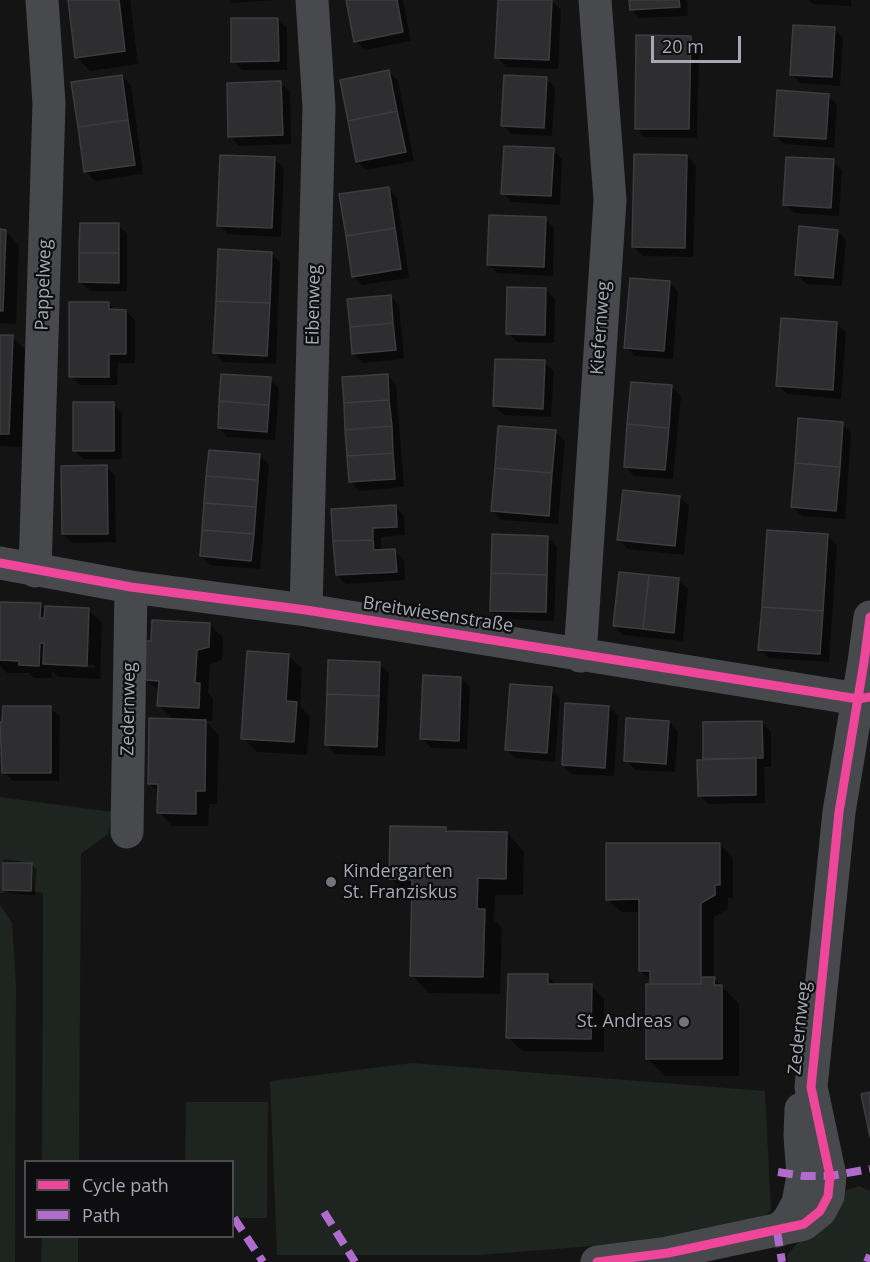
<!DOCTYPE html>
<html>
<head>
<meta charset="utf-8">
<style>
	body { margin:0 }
	#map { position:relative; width:870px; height:1262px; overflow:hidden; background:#141414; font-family:"Open Sans",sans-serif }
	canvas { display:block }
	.legend { position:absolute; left:24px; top:1160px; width:210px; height:78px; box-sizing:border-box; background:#0e0e10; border:2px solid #4b4c52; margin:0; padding:8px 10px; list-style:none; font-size:18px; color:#a6a9b4 }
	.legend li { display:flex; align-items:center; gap:12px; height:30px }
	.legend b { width:30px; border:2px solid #4b4c52 }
	.scale { position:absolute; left:651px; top:36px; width:90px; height:27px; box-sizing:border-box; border:3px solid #a6a9b4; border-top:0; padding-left:8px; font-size:18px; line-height:21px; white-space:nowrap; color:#a6a9b4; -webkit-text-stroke:4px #0e0e10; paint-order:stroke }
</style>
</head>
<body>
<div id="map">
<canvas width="870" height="1262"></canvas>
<ul class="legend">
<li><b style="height:8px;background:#ed469a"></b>Cycle path</li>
<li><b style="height:8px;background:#b06ccc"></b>Path</li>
</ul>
<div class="scale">20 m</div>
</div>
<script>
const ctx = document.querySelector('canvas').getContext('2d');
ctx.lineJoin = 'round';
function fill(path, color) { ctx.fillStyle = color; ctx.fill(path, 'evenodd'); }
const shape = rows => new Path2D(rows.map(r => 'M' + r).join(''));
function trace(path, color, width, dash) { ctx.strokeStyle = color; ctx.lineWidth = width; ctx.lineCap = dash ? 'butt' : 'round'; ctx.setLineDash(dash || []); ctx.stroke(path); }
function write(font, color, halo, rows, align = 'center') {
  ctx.font = font + ' "Open Sans",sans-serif'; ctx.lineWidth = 4.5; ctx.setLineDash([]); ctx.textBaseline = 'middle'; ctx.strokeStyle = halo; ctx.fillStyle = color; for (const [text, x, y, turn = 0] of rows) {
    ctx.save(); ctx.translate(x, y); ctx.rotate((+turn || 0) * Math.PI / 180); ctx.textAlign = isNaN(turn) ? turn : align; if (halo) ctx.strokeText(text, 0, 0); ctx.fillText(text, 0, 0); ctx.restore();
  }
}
fill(shape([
	[0,797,112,812,108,834,81,854,79,1161,42,1161,43,893,31,891,32,863,3,859,4,893,0,893],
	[0,905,12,922,16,984,15,1262,0,1262],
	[412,1063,765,1091,771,1210,764,1217,644,1242,479,1255,277,1255,270,1081],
	[186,1102,268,1102,267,1218,233,1218,232,1162,185,1161],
	[859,1186,870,1191,870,1262,788,1262,787,1255,843,1191],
	[42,1237,78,1237,78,1262,41,1262]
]), '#1e241f');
fill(shape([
	[70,0,130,0,138,64,90,71,77,57],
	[230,0,277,0,233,3],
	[347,0,403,0,411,41,365,50,355,41],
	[499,0,552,1,561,10,558,69,506,67,497,57],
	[631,0,687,0,688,16,640,18,631,9],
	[809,0,851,0,851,6,813,4],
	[278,19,287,28,287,70,242,70,233,61],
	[834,28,843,38,840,86,801,83,792,74],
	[690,38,699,47,697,138,645,137,636,128],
	[389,72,398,81,414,161,366,170,357,161],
	[122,76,131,85,143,174,95,181,86,172],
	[546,78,555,88,552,136,512,134,503,125],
	[281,83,290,92,291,144,239,146,230,137],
	[828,95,837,105,834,148,785,144,775,135],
	[553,150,562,159,560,205,512,202,503,193],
	[687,156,696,166,693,257,642,256,633,246],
	[274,159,284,168,281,237,228,234,219,225],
	[833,161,842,170,839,216,794,213,785,204],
	[388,189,397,198,409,278,362,285,353,276],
	[545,219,554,228,553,276,498,273,489,264],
	[118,225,127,234,127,291,90,291,81,282],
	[0,231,5,231,19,245,16,324,0,323],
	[837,231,846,240,842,286,806,284,797,274],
	[271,253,280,262,276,364,224,362,215,353],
	[669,282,678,292,673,359,635,356,626,347],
	[546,289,555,299,554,343,517,342,508,333],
	[390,296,399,305,404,359,363,363,353,354],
	[109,304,116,311,126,311,135,320,135,363,118,363,117,385,80,385,70,376],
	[837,324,846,333,841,399,787,394,778,385],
	[0,336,12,337,26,350,22,447,0,446],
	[544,362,554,371,551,417,504,415,494,406],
	[387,375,396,385,404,487,359,491,350,481],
	[270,379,279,388,275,440,228,437,219,428],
	[672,387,681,396,673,479,634,476,625,466],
	[113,404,122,413,122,459,83,459,74,450],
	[842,424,851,433,845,519,802,516,793,507],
	[555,432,565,441,558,524,502,520,493,511],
	[260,455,269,465,260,569,210,565,201,556],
	[106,466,115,476,116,542,72,543,63,534],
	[680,497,689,506,684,555,628,549,619,540],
	[395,507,404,516,405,535,381,537,382,551,394,551,404,560,405,580,346,584,337,575,333,511],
	[827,536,837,545,829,662,769,658,760,649],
	[548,538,557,547,554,621,500,619,491,610],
	[678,579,688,589,683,641,623,635,614,626],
	[0,604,40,605,46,611,88,609,102,623,100,679,58,677,52,671,52,678,34,678,29,673,7,673,0,666],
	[56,663,95,665,95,668,56,666],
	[209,624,223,638,222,660,210,664,208,693,213,698,212,721,205,721,219,735,217,804,209,804,208,826,172,826,159,812,159,793,149,783,174,720,159,705,160,692,147,680,152,643],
	[288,655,302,669,300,706,310,717,307,755,257,752,243,738],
	[379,664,389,673,385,756,336,754,326,744],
	[461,678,470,687,467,749,431,748,422,738],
	[551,689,560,698,555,762,516,758,507,749],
	[609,707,618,716,614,776,572,774,563,765],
	[51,708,60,717,59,781,13,781,3,772,4,749,0,745,0,723],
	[669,722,678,731,675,772,635,770,626,760],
	[762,722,771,732,771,767,764,767,765,803,709,804,699,795,705,761,704,724],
	[445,829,449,832,507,833,524,851,523,895,495,895,494,920,502,928,500,994,429,993,412,975,413,896,408,896,391,878],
	[720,844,733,858,733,898,728,898,728,909,714,917,714,978,739,1004,739,1076,665,1076,648,1059,652,982,640,971,640,912,621,912,607,899],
	[32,865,36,869,35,895,9,893,5,889],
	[548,976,557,985,591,986,604,999,604,1052,522,1051,508,1037]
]), '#0007');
const building = shape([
	[68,0,119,0,125,51,75,58,68,0],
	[346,0,397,0,403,32,354,42,346,0],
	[498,0,552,0,549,60,495,58,498,0],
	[629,0,679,0,680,7,630,10,629,0],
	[231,18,278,18,279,61,231,62,231,18],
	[793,25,835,27,832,77,790,75,793,25],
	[636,35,691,36,689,129,635,129,636,35],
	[389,70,397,111,348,121,340,80,389,70],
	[122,75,128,120,78,127,71,82,122,75],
	[504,75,547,77,544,128,501,126,504,75],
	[281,81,283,135,228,137,227,83,281,81],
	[777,90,829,94,826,139,774,136,777,90],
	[397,111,406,152,356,162,348,121,397,111],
	[128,120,135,165,84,172,78,127,128,120],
	[504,146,554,148,551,196,501,194,504,146],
	[634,154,687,155,685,248,632,247,634,154],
	[220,155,275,157,272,228,217,226,220,155],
	[786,157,834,159,831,208,783,205,786,157],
	[389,187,395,228,346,236,339,194,389,187],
	[489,215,546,217,544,267,487,265,489,215],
	[80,223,119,223,119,253,79,253,80,223],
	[799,226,838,230,833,278,795,275,799,226],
	[395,228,401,269,352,277,346,236,395,228],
	[0,229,6,230,3,311,0,311,0,229],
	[218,249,272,252,270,303,216,301,218,249],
	[79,253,119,253,119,283,79,282,79,253],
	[630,278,670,281,664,351,624,348,630,278],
	[507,287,546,288,545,335,506,334,507,287],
	[391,295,393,323,350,327,347,299,391,295],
	[216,301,270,303,267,356,213,353,216,301],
	[69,302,109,302,109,309,126,310,126,354,109,354,109,377,69,377,69,302],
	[781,318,837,322,833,390,776,386,781,318],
	[393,323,396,350,352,354,350,327,393,323],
	[0,335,13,335,9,434,0,434,0,335],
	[495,359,545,360,543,409,493,406,495,359],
	[221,374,271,377,269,405,219,401,221,374],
	[388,374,389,400,344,403,342,377,388,374],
	[631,382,672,385,669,428,627,424,631,382],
	[389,400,392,426,345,430,344,403,389,400],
	[219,401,269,405,267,432,218,428,219,401],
	[73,402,114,402,114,451,73,451,73,402],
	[798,418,843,422,840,467,795,463,798,418],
	[627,424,669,428,665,470,624,467,627,424],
	[392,426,393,453,347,456,345,430,392,426],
	[498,426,556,430,552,473,495,468,498,426],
	[209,450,260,454,258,480,206,476,209,450],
	[393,453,395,479,349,482,347,456,393,453],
	[795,463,840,467,836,511,791,507,795,463],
	[107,465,108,534,62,534,61,466,107,465],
	[495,468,552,473,549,516,491,511,495,468],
	[206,476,258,480,256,507,204,503,206,476],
	[623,490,680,496,675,546,617,540,623,490],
	[204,503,256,507,254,534,202,530,204,503],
	[396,505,397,527,373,528,373,540,333,541,331,509,396,505],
	[202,530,254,534,251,561,200,556,202,530],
	[767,530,828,534,823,611,762,607,767,530],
	[492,534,548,536,547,575,491,573,492,534],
	[373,540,374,550,395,549,397,572,336,575,333,541,373,540],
	[619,572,649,575,643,629,613,626,619,572],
	[491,573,547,575,546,612,490,611,491,573],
	[649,575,679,578,674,633,643,629,649,575],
	[0,602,41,603,40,618,44,618,45,606,89,608,87,666,43,664,44,643,40,643,39,666,19,665,19,661,0,660,0,602],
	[762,607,823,611,820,654,758,650,762,607],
	[152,620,210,623,209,647,197,650,195,683,200,683,199,708,157,706,159,681,145,680,144,641,151,641,152,620],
	[247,651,289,654,286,701,297,702,294,742,241,739,247,651],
	[328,660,380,662,379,696,327,694,328,660],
	[423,675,461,677,459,741,420,739,423,675],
	[510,684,552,687,547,753,505,750,510,684],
	[327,694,379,696,377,747,325,745,327,694],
	[565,703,609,706,605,768,562,765,565,703],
	[3,706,51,706,51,773,2,773,0,722,2,722,3,706],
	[149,718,206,720,205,791,196,791,196,814,157,813,158,784,148,784,149,718],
	[626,718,669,721,666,764,624,761,626,718],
	[762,721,763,758,703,759,703,722,762,721],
	[756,758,756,795,698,796,697,760,756,758],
	[390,826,446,827,446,831,507,832,506,879,478,878,477,909,485,909,483,977,410,976,412,880,389,879,390,826],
	[606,843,720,843,720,885,715,885,715,895,701,903,701,984,650,984,650,971,639,971,639,899,606,900,606,843],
	[3,863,32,863,31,891,3,890,3,863],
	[508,974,548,974,548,984,592,984,591,1039,506,1038,508,974],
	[701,977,715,977,714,985,722,985,722,1059,646,1059,646,984,701,984,701,977],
	[870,1092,870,1137,861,1094,870,1092]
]);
fill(building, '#2e2e30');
trace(building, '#3d3d40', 1.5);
trace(shape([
	[0,563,131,587,306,610,858,699,870,697],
	[35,571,49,103,42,0],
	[306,610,319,107,312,0],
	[580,656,610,200,595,0],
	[127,832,131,587],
	[777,1231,788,1221,798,1203,803,1176,800,1136,801,1109],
	[597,1262,668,1253,804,1224,820,1211,828,1196,830,1176,811,1087,839,812,864,662,870,617]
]), '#48494d', 33);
trace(shape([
	[778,1172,803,1176,830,1176,870,1169],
	[324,1212,355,1262],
	[234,1218,263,1262],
	[777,1231,782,1262],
	[867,1262,870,1255]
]), '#b06ccc', 8, [15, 8]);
trace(shape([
	[0,563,131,587,306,610,858,699,870,697],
	[597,1262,668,1253,804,1224,820,1211,828,1196,830,1176,811,1087,839,812,864,662,870,617]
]), '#ed469a', 9);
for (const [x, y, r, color] of [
	[331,882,6,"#73757c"],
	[684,1022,6,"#73757c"]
]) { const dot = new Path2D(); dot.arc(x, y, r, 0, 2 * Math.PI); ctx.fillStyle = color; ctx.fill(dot); trace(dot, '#0e0e10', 2); }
write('18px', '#a6a9b4', '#0e0e10', [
	["Pappelweg",44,285,-88],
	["Eibenweg",314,305,-89],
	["Kiefernweg",601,328,-86],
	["Breitwiesenstraße",438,615,9],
	["Zedernweg",129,709,-89],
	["Zedernweg",800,1028,-84]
]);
write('18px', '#a6a9b4', '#0e0e10', [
	["Kindergarten",343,872],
	["St. Franziskus",343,893],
	["St. Andreas",672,1022,"right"]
], 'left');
</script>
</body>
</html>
